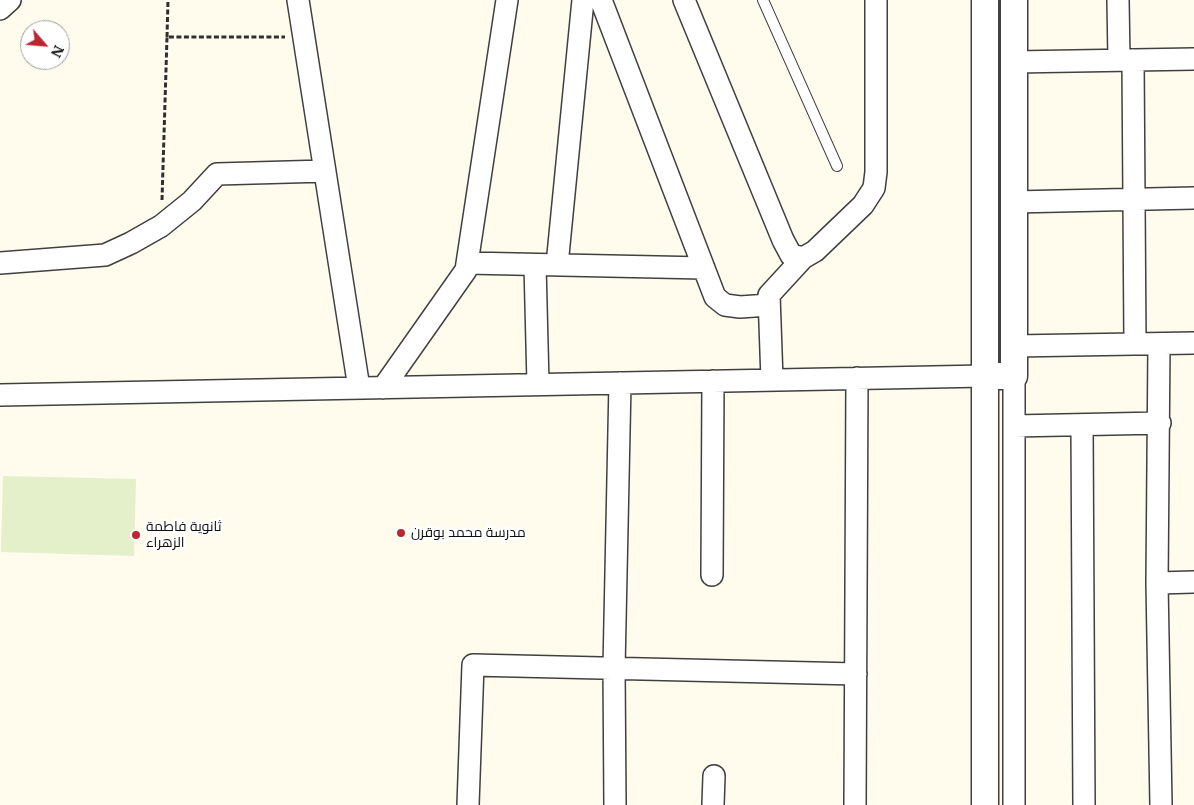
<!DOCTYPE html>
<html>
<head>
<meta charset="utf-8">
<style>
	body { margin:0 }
	#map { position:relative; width:1194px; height:805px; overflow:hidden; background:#fffbed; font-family:Merriweather,serif }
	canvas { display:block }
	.north { position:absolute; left:20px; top:20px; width:50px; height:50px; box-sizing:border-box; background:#fff; border:1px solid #9e9e9e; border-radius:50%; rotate:117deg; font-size:14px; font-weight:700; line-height:20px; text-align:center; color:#0d0d0d }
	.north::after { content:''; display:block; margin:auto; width:18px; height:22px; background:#bc2630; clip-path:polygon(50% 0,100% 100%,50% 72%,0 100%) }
</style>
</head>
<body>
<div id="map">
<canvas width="1194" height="805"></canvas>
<div class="north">N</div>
</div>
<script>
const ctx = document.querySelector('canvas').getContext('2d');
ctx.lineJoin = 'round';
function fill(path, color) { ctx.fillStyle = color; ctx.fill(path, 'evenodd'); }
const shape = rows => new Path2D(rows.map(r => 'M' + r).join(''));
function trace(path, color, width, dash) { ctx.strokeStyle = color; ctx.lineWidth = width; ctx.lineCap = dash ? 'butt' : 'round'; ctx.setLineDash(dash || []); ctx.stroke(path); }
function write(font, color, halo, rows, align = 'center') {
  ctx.font = font + ' Merriweather,Cairo,serif'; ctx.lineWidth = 5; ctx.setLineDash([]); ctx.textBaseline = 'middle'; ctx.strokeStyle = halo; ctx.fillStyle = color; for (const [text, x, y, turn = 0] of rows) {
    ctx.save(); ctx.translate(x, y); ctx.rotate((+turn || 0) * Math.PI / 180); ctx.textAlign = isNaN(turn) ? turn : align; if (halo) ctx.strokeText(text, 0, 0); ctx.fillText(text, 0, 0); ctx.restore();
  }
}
fill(shape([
	[3,476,136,479,134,556,1,552]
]), '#e3f0c9');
const service = shape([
	[763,0,837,166]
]);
const minor = shape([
	[298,0,359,388],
	[601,0,715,297,725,305,740,307,769,305],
	[684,0,783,240,791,255,803,258,815,251,863,205,874,188,876,172,876,0],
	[1118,0,1119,60],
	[0,9,10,0],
	[1133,60,1135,344],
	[1014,62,1194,59],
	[1014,202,1194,198],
	[0,263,105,255,131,243,161,226,192,201,217,174,325,171],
	[467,263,704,268],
	[535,265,538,384],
	[557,265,583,0],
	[1159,344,1157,583,1161,805],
	[1014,346,1194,343],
	[772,380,769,295,803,258],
	[383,388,466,270,507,0],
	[0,395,985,376],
	[1082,425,1084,805],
	[1014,426,1160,423],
	[712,575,713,381],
	[1157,583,1194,582],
	[468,805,473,665,856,674],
	[615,805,614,668,620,383],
	[713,805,714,776],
	[855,805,857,378],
	[1014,805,1014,376]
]);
const tertiary = shape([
	[985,376,1014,376,1014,0],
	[985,805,985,0]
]);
trace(service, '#404040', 12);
trace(minor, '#404040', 24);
trace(tertiary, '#404040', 29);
trace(shape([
	[167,37,168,0],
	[162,200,167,37,285,37]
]), '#2f2f2f', 3, [5, 2.5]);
trace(service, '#fff', 10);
trace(minor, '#fff', 21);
trace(tertiary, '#fff', 26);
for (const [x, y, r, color] of [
	[401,533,5,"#bc2630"],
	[136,535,5,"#bc2630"]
]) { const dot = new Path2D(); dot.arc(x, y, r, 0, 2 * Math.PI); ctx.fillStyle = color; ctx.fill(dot); trace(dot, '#fff', 2); }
write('14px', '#0d0d0d', '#fff', [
	["ثانوية فاطمة",146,527],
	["الزهراء",146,543],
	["مدرسة محمد بوقرن",411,533]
], 'left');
</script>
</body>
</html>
